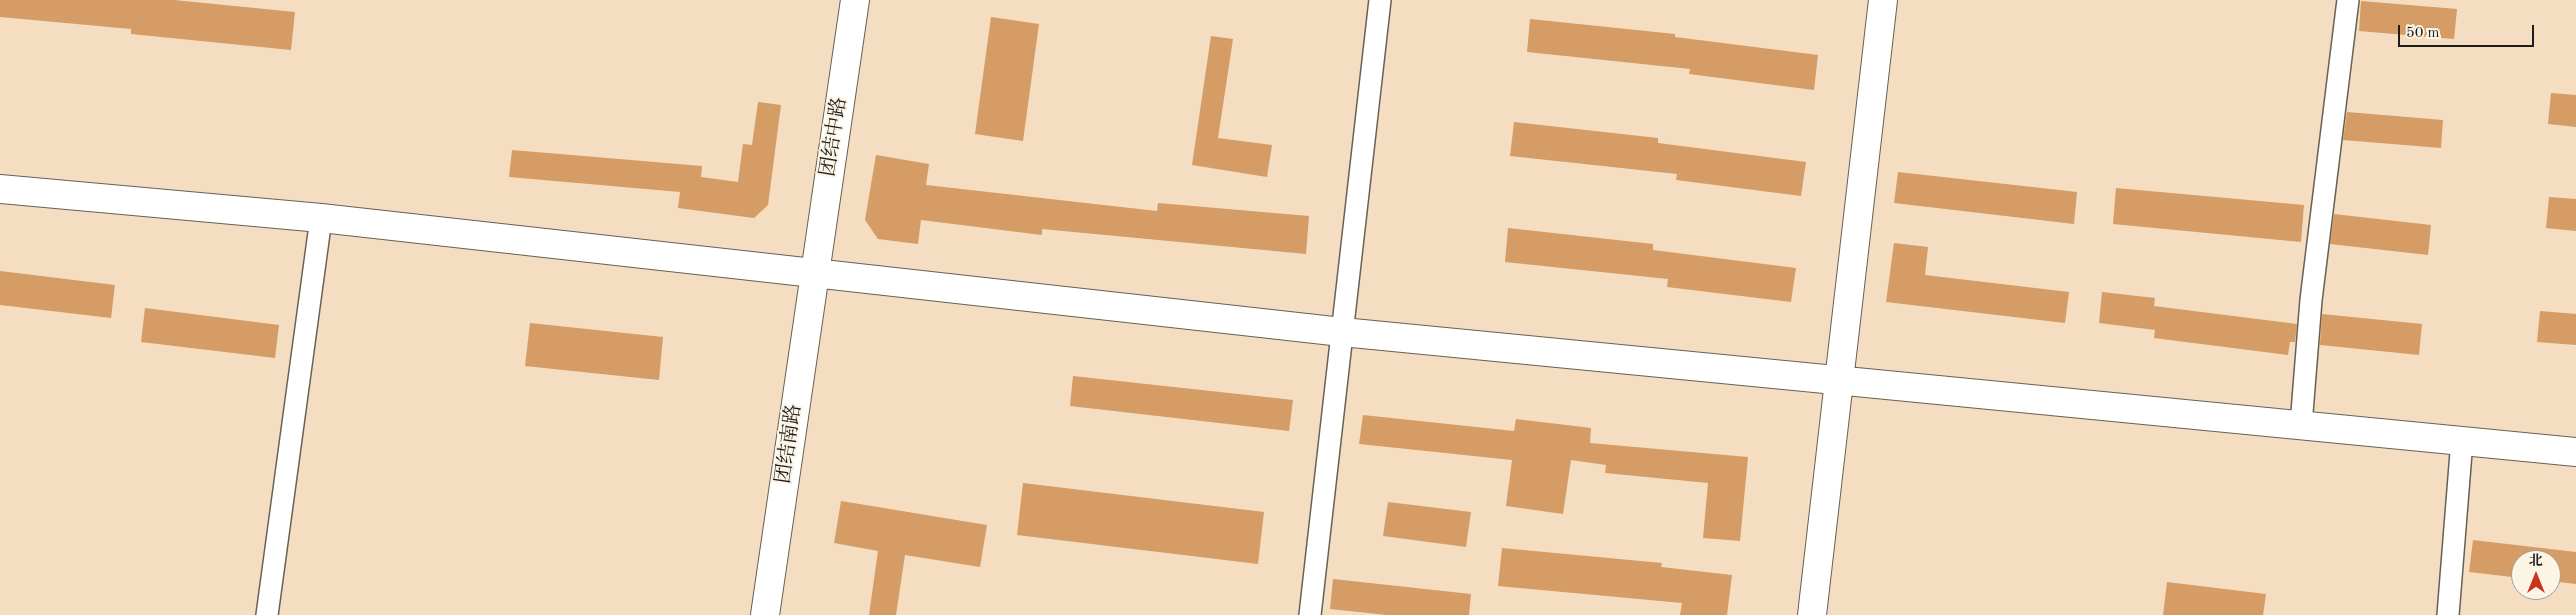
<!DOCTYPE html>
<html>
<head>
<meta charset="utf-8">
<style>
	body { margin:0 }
	#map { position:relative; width:2576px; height:615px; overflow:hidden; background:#f4ddc0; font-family:"Old Standard TT","Noto Serif SC",serif }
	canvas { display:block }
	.north { position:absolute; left:2511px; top:550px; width:50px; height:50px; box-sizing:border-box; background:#fcf5e5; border:1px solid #a29e95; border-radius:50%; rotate:0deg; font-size:14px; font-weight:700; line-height:20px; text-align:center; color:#1c1c1c }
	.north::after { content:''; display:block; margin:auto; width:18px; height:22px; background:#c8321e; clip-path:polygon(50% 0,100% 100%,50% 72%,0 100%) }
	.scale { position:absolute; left:2398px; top:25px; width:136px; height:22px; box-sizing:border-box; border:2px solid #1c1c1c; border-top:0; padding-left:6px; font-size:15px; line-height:18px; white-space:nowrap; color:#1c1c1c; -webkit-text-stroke:4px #fcf5e5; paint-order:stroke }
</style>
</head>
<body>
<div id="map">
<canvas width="2576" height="615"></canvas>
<div class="north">北</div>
<div class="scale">50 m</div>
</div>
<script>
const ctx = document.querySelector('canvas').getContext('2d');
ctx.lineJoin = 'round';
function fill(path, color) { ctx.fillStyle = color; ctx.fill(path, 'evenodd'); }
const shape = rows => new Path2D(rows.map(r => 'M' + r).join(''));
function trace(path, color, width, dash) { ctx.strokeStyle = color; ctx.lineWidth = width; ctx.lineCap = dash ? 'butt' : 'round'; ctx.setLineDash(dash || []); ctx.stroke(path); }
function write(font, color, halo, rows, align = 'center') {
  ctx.font = font + ' "Old Standard TT","Noto Serif SC",serif'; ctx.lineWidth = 4; ctx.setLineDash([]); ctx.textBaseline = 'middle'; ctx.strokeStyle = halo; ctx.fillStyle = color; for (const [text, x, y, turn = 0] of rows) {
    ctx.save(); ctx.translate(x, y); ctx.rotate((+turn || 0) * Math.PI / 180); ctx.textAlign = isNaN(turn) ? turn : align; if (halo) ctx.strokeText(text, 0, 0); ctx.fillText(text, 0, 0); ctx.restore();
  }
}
fill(shape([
	[0,0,174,0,295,12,291,50,131,34,131,29,0,17],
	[2361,1,2457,9,2454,39,2359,31],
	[991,17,1039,24,1023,141,975,134],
	[1530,19,1675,34,1675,37,1818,55,1814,90,1689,74,1690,69,1527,52],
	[1211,36,1233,39,1218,138,1272,145,1267,177,1192,165],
	[2551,93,2576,95,2576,127,2548,124],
	[758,102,781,105,768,205,754,218,678,208,680,192,509,177,512,150,702,166,701,177,738,182,743,144,752,145],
	[2347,112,2443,120,2441,148,2343,140],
	[1514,122,1658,138,1658,143,1806,162,1801,196,1676,180,1677,174,1510,156],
	[876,155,929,164,926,185,1157,211,1158,203,1309,216,1306,254,1042,229,1042,235,921,220,918,244,878,239,865,220],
	[1898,172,2077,192,2074,224,1894,203],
	[2116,188,2304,205,2301,242,2113,224],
	[2549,197,2576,199,2576,231,2546,228],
	[2334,214,2431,225,2428,255,2330,244],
	[1508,228,1653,244,1653,250,1796,268,1791,302,1667,287,1668,279,1505,262],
	[1894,243,1928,247,1925,275,2069,292,2065,323,1886,302],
	[0,271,115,285,111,318,0,305],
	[2102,292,2155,298,2154,306,2297,324,2295,342,2290,342,2288,355,2154,338,2155,330,2099,323],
	[145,308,279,325,275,358,141,342],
	[2540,311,2576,314,2576,345,2537,342],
	[2322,314,2422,324,2419,355,2320,345],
	[530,323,663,337,659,380,525,366],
	[1073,376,1293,400,1289,431,1070,406],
	[1363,415,1514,431,1516,419,1591,428,1590,443,1748,457,1740,541,1703,538,1708,483,1605,473,1606,465,1571,460,1563,514,1506,506,1512,460,1359,444],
	[1023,483,1264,512,1258,564,1017,535],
	[841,501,987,525,980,567,905,555,896,615,869,615,878,551,834,543],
	[1388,502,1471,512,1466,547,1383,536],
	[2473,540,2576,552,2576,584,2551,581,2551,560,2521,560,2521,578,2469,572],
	[1502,548,1662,563,1661,567,1732,575,1727,615,1680,615,1682,603,1498,586],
	[1333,579,1471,594,1469,615,1387,615,1330,609],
	[2167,582,2266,594,2263,615,2163,615]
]), '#d59c66');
const street = shape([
	[2301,425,2311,300,2348,0],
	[267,615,321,218],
	[1310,615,1380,0],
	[2448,615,2462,440]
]);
const secondary = shape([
	[0,189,321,218,1342,332,2576,452],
	[765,615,855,0],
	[1812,615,1883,0]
]);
trace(street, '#686055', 24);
trace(secondary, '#686055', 30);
trace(street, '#fff', 21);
trace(secondary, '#fff', 28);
write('20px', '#1c1c1c', '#fcf5e5', [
	["团结中路",834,137,-81],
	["团结南路",789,444,-82]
]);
</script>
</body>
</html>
